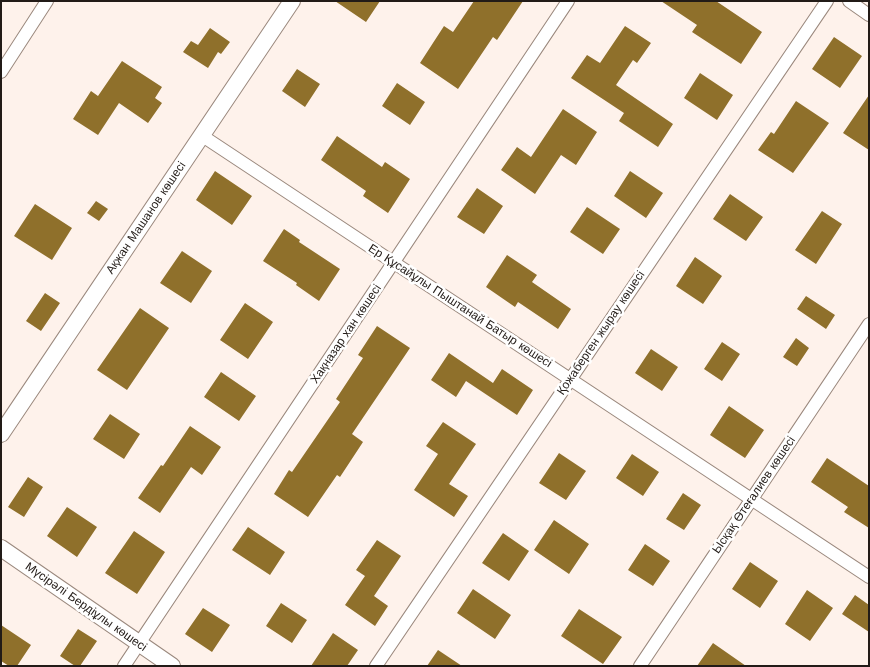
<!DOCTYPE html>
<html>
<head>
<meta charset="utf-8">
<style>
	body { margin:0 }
	#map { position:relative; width:870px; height:667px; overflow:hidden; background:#fef2eb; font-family:"Work Sans",sans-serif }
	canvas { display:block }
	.frame { position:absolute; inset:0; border:2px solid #221b17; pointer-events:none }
</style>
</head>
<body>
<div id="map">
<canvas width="870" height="667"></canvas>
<div class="frame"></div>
</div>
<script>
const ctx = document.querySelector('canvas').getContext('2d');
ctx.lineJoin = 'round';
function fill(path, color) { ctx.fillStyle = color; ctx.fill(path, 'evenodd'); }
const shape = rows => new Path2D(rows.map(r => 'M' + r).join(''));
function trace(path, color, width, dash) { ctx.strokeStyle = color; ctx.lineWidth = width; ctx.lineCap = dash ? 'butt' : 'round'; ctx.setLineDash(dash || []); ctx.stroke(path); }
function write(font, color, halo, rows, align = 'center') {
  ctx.font = font + ' "Work Sans",sans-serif'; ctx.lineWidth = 5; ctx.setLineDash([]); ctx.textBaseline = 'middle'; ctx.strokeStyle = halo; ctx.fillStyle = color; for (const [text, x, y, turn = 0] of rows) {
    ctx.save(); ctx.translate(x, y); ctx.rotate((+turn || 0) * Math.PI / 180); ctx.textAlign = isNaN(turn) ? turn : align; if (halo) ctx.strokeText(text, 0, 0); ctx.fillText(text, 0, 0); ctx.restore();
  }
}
fill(shape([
	[335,1,380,1,366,22],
	[474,1,523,1,497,40,493,37,458,89,420,63,444,26,453,32],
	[661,1,716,1,762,32,741,64,692,32,697,25],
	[625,26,651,43,637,63,633,60,616,85,673,124,658,147,619,121,624,113,571,78,587,55,600,63],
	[210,28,230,42,221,54,218,52,208,68,183,52,191,41,198,45],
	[834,37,862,56,840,88,812,69],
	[122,61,162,87,155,98,162,103,148,123,119,103,98,135,73,119,91,91,98,96],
	[297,69,320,84,305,107,282,91],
	[700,73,733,95,717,120,684,98],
	[397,83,425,102,410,125,382,106],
	[869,95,869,150,843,133],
	[796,101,829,123,793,173,758,150,771,132,774,134],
	[563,109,597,132,576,165,561,155,535,194,501,170,517,147,531,157],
	[337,136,382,167,385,162,410,179,388,213,363,196,366,191,321,160],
	[215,171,252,196,232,225,196,200],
	[630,171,663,193,646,218,614,196],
	[477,188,503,206,484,234,457,217],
	[730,194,763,217,746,241,713,219],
	[96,201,108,209,99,221,87,213],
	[35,204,72,228,52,260,14,236],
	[587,207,620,229,603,254,570,232],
	[822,211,842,224,816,264,795,250],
	[284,229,300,240,299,242,340,269,319,301,296,285,297,283,263,261],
	[182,251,212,271,191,303,160,283],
	[507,255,537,275,532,282,571,309,558,329,518,302,515,307,486,287],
	[695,257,722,276,703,304,676,286],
	[45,293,60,303,41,331,26,321],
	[806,296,835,315,826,329,797,309],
	[245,303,273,322,248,359,220,340],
	[140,308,169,328,127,390,97,370],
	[377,326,410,348,352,434,363,442,340,477,337,475,308,517,274,494,289,470,292,472,340,402,336,399,363,358,358,355],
	[796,338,809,348,797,366,783,357],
	[722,342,740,354,722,381,704,369],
	[651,349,678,367,662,391,635,373],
	[449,353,493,383,502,369,533,390,517,415,466,381,456,397,431,380],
	[221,372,256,396,239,421,204,397],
	[729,406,764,430,745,458,710,435],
	[110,414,140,434,124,459,93,439],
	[443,422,476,444,449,484,468,496,454,517,414,490,438,454,426,446],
	[190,426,221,447,202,475,191,467,160,513,138,498,161,465,163,466],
	[559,453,586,471,566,500,539,483],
	[632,454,659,472,643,496,616,478],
	[827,458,869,486,869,528,844,512,848,507,811,482],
	[28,477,43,487,24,517,8,507],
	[683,493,701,505,684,530,666,519],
	[67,507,97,527,77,557,47,536],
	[554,520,589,544,569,574,534,550],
	[248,527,285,552,270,575,232,550],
	[134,531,165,552,137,594,105,573],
	[503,533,529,551,509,581,482,563],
	[377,540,401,556,374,596,388,606,375,626,345,605,365,576,356,570],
	[645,544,670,561,653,586,628,570],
	[750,562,778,581,760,608,732,589],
	[473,589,511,615,495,639,457,613],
	[807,590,833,608,810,641,785,624],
	[855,595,869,605,869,632,842,614],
	[281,603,307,620,292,643,266,626],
	[203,608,230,625,212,652,185,634],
	[579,609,622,637,603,664,561,636],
	[1,625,31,645,17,666,9,666,1,661],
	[78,629,97,641,80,666,75,666,60,656],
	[333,633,358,650,347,666,311,666],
	[713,643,746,666,697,666],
	[438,650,462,666,427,666]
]), '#8f702b');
const minor = shape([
	[849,1,869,15],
	[1,72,47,1],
	[201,135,869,577],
	[124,666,568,1],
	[376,666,827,1],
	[640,666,869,324]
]);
const tertiary = shape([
	[1,434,292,1],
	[1,548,172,666]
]);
trace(minor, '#9a887d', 14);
trace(tertiary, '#9a887d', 18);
trace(minor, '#fff', 12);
trace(tertiary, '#fff', 16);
write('12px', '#221b17', '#fff', [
	["Ақжан Машанов көшесі",146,218,-56],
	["Ер Құсайұлы Пыштанай Батыр көшесі",460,306,33],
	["Қожаберген жырау көшесі",601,333,-56],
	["Хақназар хан көшесі",346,334,-56],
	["Ысқақ Өтеғалиев көшесі",754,495,-56],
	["Мүсірәлі Бердіұлы көшесі",86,607,35]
]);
</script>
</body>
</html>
